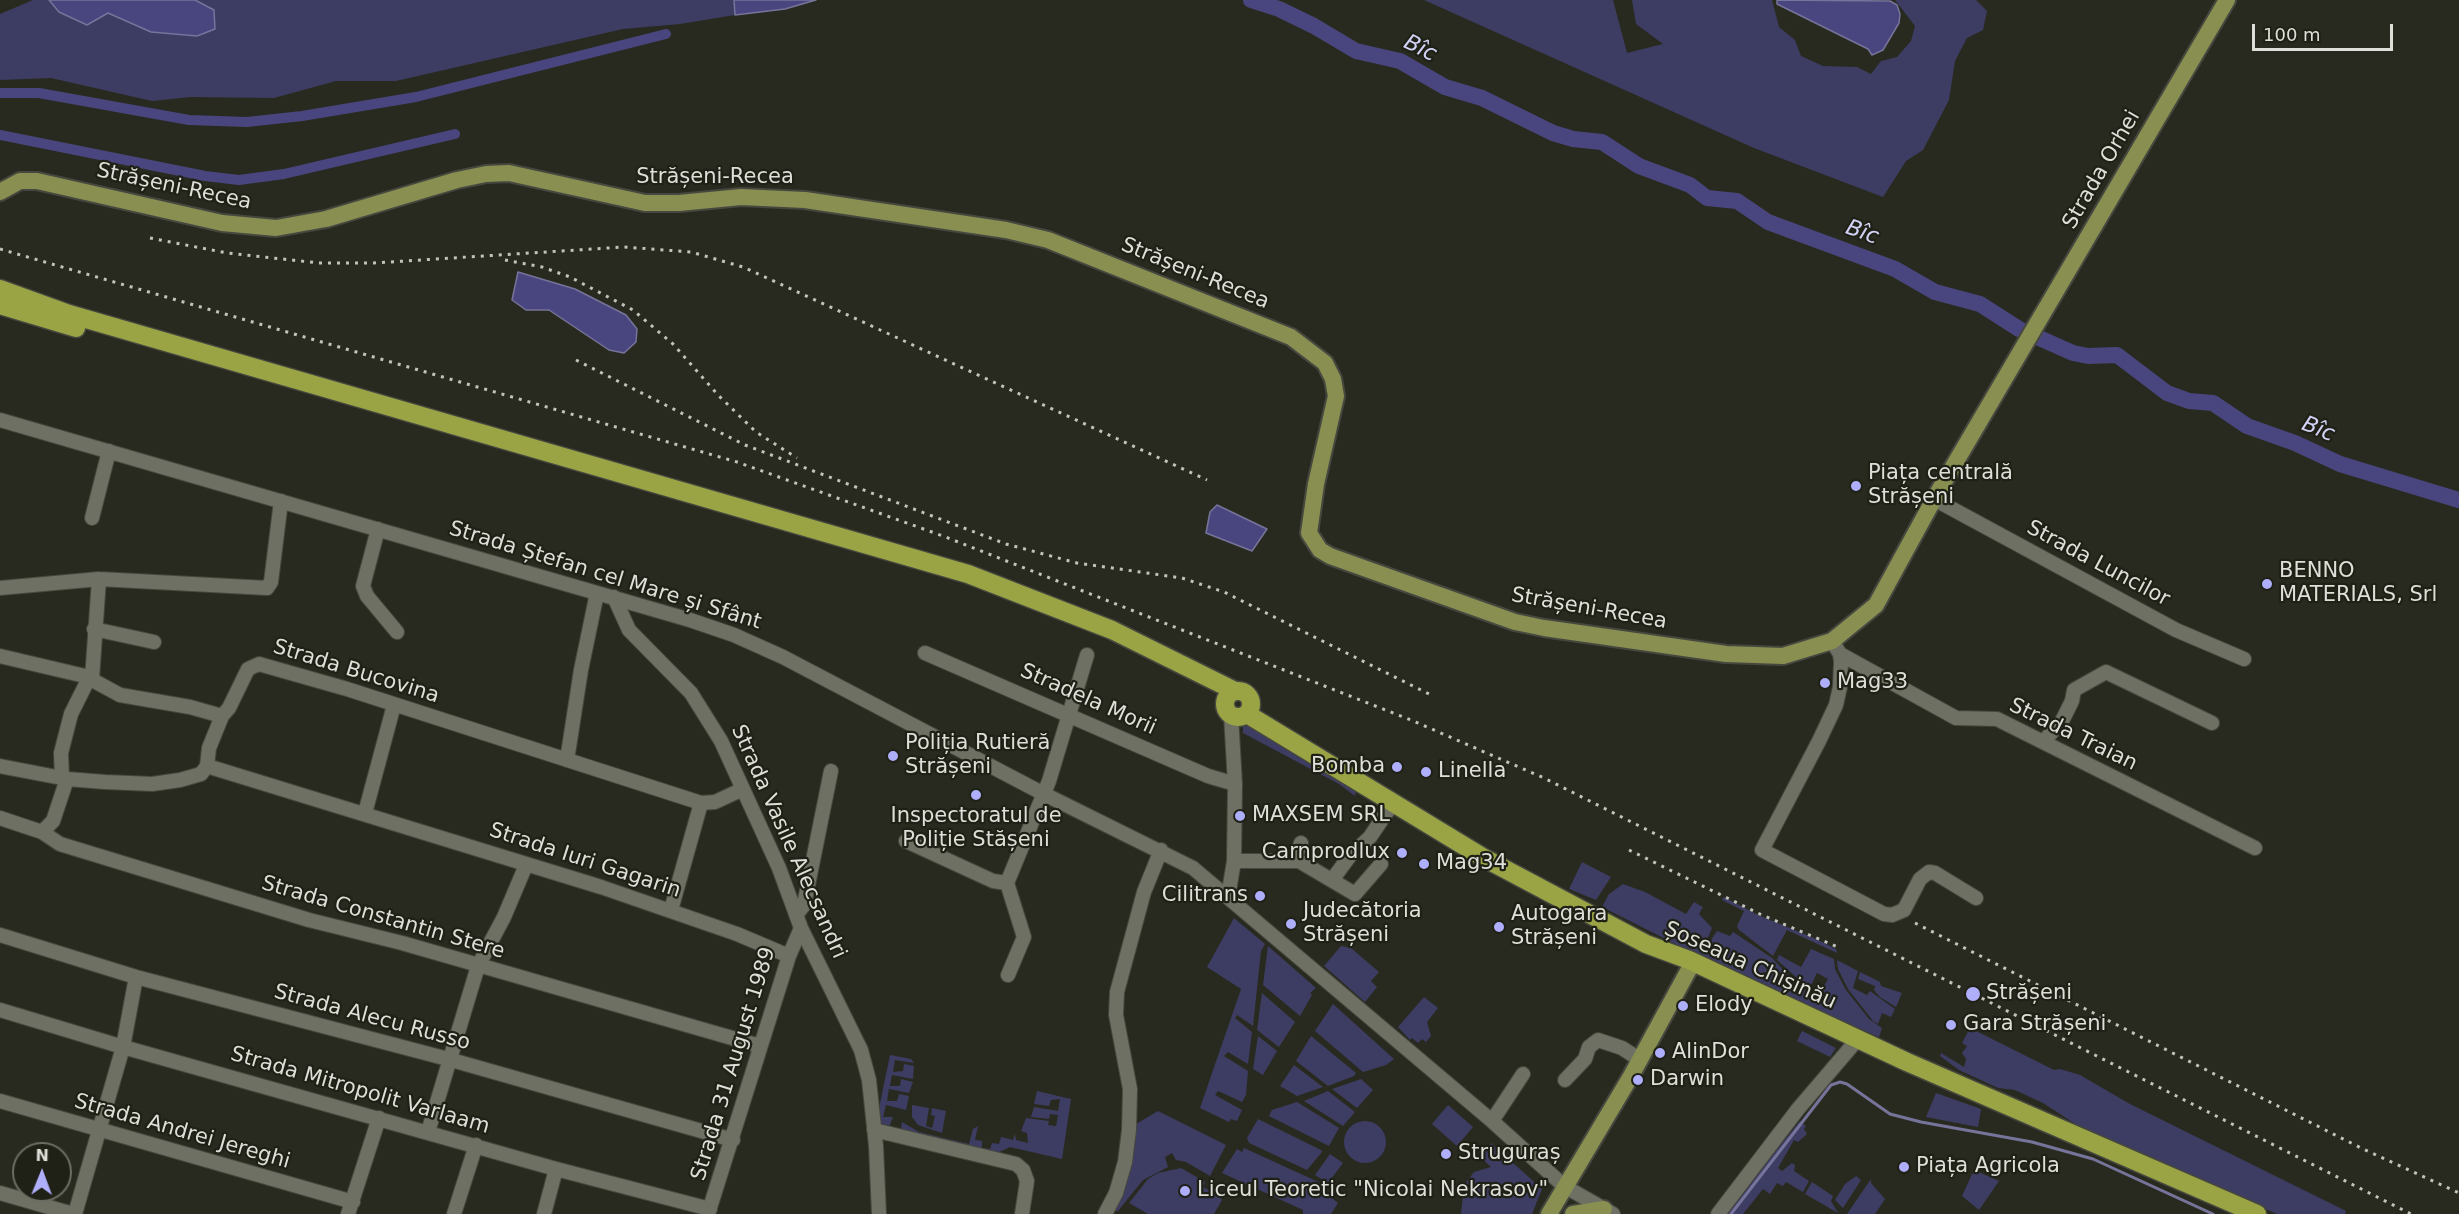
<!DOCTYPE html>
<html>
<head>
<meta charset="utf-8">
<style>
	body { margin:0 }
	#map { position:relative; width:2459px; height:1214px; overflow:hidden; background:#292a1f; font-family:"DejaVu Sans",sans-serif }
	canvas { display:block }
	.north { position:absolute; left:12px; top:1142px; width:60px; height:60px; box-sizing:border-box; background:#1f2116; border:2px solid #6b6d64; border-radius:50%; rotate:1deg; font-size:16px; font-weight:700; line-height:24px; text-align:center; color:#dedfd8 }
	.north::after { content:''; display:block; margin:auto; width:21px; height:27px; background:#aeaefa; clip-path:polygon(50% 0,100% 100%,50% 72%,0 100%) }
	.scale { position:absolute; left:2252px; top:24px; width:141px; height:27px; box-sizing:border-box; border:3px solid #dedfd8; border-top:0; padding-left:8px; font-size:18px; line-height:21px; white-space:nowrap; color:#dedfd8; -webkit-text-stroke:4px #1f2116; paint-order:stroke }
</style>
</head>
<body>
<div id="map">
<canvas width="2459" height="1214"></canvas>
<div class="north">N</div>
<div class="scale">100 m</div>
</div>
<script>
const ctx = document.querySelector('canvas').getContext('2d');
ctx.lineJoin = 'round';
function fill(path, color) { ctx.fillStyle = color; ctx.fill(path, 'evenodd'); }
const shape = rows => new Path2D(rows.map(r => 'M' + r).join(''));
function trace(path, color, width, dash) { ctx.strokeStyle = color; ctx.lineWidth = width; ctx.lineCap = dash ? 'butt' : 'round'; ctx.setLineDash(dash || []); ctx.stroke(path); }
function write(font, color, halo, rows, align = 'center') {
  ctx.font = font + ' "DejaVu Sans",sans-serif'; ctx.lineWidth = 4.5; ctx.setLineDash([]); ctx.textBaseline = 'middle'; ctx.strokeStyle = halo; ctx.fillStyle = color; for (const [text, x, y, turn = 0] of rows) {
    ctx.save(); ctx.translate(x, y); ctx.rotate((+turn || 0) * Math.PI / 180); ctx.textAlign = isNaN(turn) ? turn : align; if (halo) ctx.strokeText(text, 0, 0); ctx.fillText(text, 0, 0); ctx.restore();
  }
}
fill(shape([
	[33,0,49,0,59,12,108,13,151,32,214,10,195,0,734,0,735,15,680,24,623,29,396,81,336,81,274,98,191,97,152,101,51,78,0,80,0,14],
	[1424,0,1613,0,1627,53,1663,44,1636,24,1632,0,1772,0,1779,27,1795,40,1801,56,1823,66,1857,67,1871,74,1881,61,1897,57,1911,41,1915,26,1895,0,1976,0,1987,11,1983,30,1967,38,1955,61,1949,100,1923,150,1906,161,1883,197,1754,148],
	[1249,724,1356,790,1355,796,1339,784,1243,733,1243,726],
	[1582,862,1611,877,1596,900,1569,889],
	[1623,884,1645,892,1686,914,1694,902,1703,907,1699,914,1712,928,1706,942,1709,943,1717,931,1730,936,1733,932,1772,958,1800,987,1817,997,1828,979,1817,973,1809,989,1777,960,1779,955,1801,967,1811,949,1834,959,1835,969,1846,990,1869,1019,1882,1028,1879,1037,1741,977,1602,907,1609,894],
	[1724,897,1758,915,1814,938,1836,949,1837,953,1787,930,1773,956,1739,930,1737,926,1744,911,1722,900],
	[1234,918,1265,944,1261,951,1253,1026,1237,1015,1235,1018,1252,1032,1248,1064,1228,1052,1224,1056,1248,1071,1246,1095,1242,1102,1218,1091,1215,1095,1242,1110,1237,1121,1231,1119,1229,1122,1200,1108,1241,989,1207,967],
	[1268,946,1316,988,1310,993,1312,995,1300,1016,1263,985],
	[1341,946,1351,948,1379,972,1371,981,1377,987,1365,1002,1324,966],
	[1837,960,1858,971,1853,988,1867,995,1870,991,1895,1009,1891,1017,1882,1013,1878,1024,1873,1021,1848,989,1838,969],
	[1860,972,1880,982,1881,986,1902,993,1896,1007,1880,997,1874,990,1875,986,1858,979],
	[1262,993,1295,1022,1279,1047,1257,1030],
	[1424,997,1438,1008,1427,1022,1431,1036,1426,1042,1422,1039,1418,1043,1412,1038,1410,1040,1398,1027],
	[1333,1004,1394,1059,1386,1065,1363,1072,1315,1031],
	[1970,1028,2054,1070,2060,1069,2080,1075,2130,1104,2346,1211,2345,1214,2277,1214,2083,1129,2043,1103,2015,1090,1998,1088,1959,1070,1940,1056,1941,1053,1964,1067,1966,1059,1962,1053,1967,1046,1962,1043],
	[1802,1031,1836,1048,1830,1057,1797,1041],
	[1258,1036,1277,1051,1263,1075,1253,1069],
	[1311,1036,1356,1073,1354,1076,1328,1086,1296,1061],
	[890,1055,911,1059,914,1063,895,1060,893,1072,903,1071,904,1064,914,1066,913,1079,892,1075,890,1086,900,1086,901,1079,913,1082,909,1093,889,1089,887,1101,897,1101,899,1094,909,1096,906,1110,886,1105,883,1117,893,1117,889,1127,901,1129,902,1122,919,1132,969,1144,973,1129,978,1126,975,1140,982,1141,982,1148,990,1149,992,1143,999,1144,1001,1137,1013,1140,1015,1134,1016,1140,1028,1143,1027,1133,1021,1131,1026,1118,1049,1121,1048,1125,1056,1126,1058,1115,1050,1114,1049,1119,1031,1117,1034,1107,1058,1111,1060,1099,1051,1100,1049,1106,1034,1104,1037,1091,1071,1099,1062,1159,1010,1147,995,1154,884,1128,877,1118],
	[1294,1065,1323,1087,1297,1096,1280,1086],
	[1361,1079,1373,1090,1357,1108,1332,1089],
	[1328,1091,1355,1112,1343,1126,1304,1101],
	[1936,1093,1981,1109,1978,1127,1926,1117],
	[1297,1102,1339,1128,1329,1146,1269,1116,1272,1110],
	[912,1105,929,1108,926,1126,932,1128,935,1116,931,1115,932,1108,946,1111,942,1133,918,1125,912,1117],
	[1448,1105,1473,1127,1457,1146,1432,1124],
	[1158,1111,1226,1145,1210,1176,1186,1162,1176,1160,1172,1153,1165,1157,1168,1167,1143,1180,1118,1211,1115,1211,1133,1130,1136,1124],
	[1258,1119,1321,1150,1322,1152,1307,1170,1249,1143,1247,1138],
	'1344 1142a21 21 0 1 1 42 0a21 21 0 1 1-42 0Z',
	[1800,1121,1806,1126,1804,1129,1807,1134,1798,1142,1794,1140,1778,1168,1782,1171,1792,1163,1795,1165,1794,1171,1809,1181,1803,1192,1786,1182,1783,1186,1777,1183,1770,1194,1763,1189,1743,1214,1724,1214],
	[1491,1143,1542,1189,1532,1214,1461,1214,1464,1185,1474,1172,1491,1167,1480,1157],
	[1244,1148,1325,1185,1322,1190,1338,1203,1331,1214,1303,1214,1303,1210,1222,1173,1237,1149,1242,1152],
	[1330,1154,1343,1163,1328,1183,1315,1175],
	[1181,1168,1205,1182,1203,1187,1220,1196,1222,1200,1214,1214,1148,1214,1129,1203,1148,1179,1158,1173],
	[1974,1170,1999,1181,1979,1210,1962,1196],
	[1856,1176,1861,1180,1843,1208,1835,1200,1845,1184],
	[1871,1179,1871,1183,1885,1199,1875,1214,1847,1214],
	[1812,1182,1833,1196,1831,1201,1838,1213,1805,1194]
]), '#3d3c63');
const water = shape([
	[49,0,195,0,214,10,215,29,197,36,151,32,108,13,87,25,59,12,49,0],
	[734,0,816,0,785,9,735,15,734,0],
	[1777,0,1890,1,1897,5,1900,14,1899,23,1883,50,1872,55,1868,49,1777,4,1777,0],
	[518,272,575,289,626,315,637,329,636,342,624,353,609,350,549,310,526,310,512,300,518,272],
	[1217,505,1267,529,1252,551,1206,533,1210,512,1217,505]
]);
fill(water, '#49467f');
trace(water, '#76749a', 1.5);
trace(shape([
	[1731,1214,1831,1085,1840,1082,1847,1084,1890,1114,1921,1122,2032,1142,2093,1159,2213,1214]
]), '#76749a', 3);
trace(shape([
	[0,93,39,93,189,120,247,122,302,116,416,97,666,34],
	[0,135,205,176,239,180,284,174,455,134]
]), '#49467f', 10);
trace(shape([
	[1251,0,1279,9,1314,26,1356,51,1400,61,1445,87,1482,98,1553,133,1573,139,1602,142,1639,166,1690,185,1707,198,1737,201,1768,222,1895,269,1935,292,1980,304,2019,329,2073,353,2088,356,2117,355,2167,393,2189,401,2213,403,2247,426,2295,443,2340,464,2459,500]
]), '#49467f', 16);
const minor = shape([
	[0,420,690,620,734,635,783,657,1042,793,1193,868,1492,1121,1564,1186,1613,1214],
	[1934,499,2176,630,2244,659],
	[92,518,109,451],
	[378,529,363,586,367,596,397,632],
	[0,588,99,579,267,588,271,582,281,501],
	[614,597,629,630,691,693,721,741,779,868,801,928,861,1050,869,1080,876,1146,879,1214],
	[94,629,154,642],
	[1832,641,1840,654,1841,662,1840,687,1836,705,1819,741,1762,850,1884,914,1892,915,1904,910,1920,879,1929,872,1935,873,1976,898],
	[925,653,1208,776,1235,784],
	[1840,654,1956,718,1997,719,2255,848],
	[0,656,85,676,120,695,190,707,222,716,229,708,248,669,259,664,347,689,701,803,715,802,743,789],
	[92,679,99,579],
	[2043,742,2062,721,2072,701,2074,690,2106,672,2212,723],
	[567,760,581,670,597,593],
	[0,766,67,779,105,782,152,784,180,780,201,774,207,766,209,748,222,716],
	[207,766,601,887,737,934,789,956],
	[62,777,61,753,71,714,89,678],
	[365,813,394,705],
	[0,818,42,832,60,844,309,920,402,943,760,1046],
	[42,832,53,821,67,779],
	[906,841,993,881,1007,883],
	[1234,861,1299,861,1355,894,1381,864],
	[1294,861,1301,843],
	[1332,880,1349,857,1370,837,1393,803],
	[1228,897,1234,861,1235,784,1231,715],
	[671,910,701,803],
	[796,915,804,905,831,771],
	[0,935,136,977,448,1059,733,1140],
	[1008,975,1024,937,1007,883,1049,781,1087,655],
	[0,1010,123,1047,556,1169,710,1209],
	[1565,1080,1585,1059,1589,1047,1598,1040,1622,1048,1639,1059],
	[0,1101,353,1202],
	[1492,1121,1523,1074],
	[874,1130,1016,1164,1023,1170,1027,1181,1022,1214],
	[428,1132,478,966,504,917,526,865],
	[0,1193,73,1214],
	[75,1214,123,1047,136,977],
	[348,1214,379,1118],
	[454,1214,476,1145],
	[544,1214,556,1169],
	[708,1214,789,956,801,928],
	[1105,1214,1116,1193,1125,1162,1129,1130,1130,1089,1116,1015,1117,992,1144,892,1161,850],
	[1718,1214,1798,1109,1857,1040]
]);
const major = shape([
	[0,192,20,181,37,181,222,223,276,228,326,219,457,180,486,174,509,173,645,203,679,203,741,197,805,200,1006,230,1048,240,1291,337,1325,363,1333,379,1336,396,1316,484,1309,533,1320,550,1330,556,1515,622,1544,628,1726,654,1783,656,1832,641,1876,605,1934,499,2227,0],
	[1549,1214,1631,1076,1693,962],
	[1573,1214,1604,1209]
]);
const highway = shape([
	[0,289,69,314,968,574,1112,630,1235,691],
	[0,305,76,328],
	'1225 704a13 13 0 1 1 26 0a13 13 0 1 1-26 0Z',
	[1247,714,1484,858,1646,944,1689,960,1907,1062,2257,1214]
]);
trace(minor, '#46483f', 16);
trace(major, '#46483f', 20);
trace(highway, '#46483f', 21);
trace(minor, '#6e7063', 14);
trace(major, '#888f50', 16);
trace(highway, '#9aa444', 18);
trace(shape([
	[150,238,227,253,319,263,374,263,624,247,691,252,743,267,1207,480],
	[0,249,737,462,943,536,1411,720,1544,778,2411,1214],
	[505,260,542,267,570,277,633,310,673,344,719,396,756,432,797,458],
	[576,360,745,445,1006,544,1077,563,1182,578,1224,592,1433,696],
	[1629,850,1762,915,1840,948],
	[1915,923,2363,1149,2459,1193]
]), '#c2c3bc', 3, [3, 6]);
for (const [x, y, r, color] of [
	[1856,486,6,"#aeaefa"],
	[2267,584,6,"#aeaefa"],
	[1825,683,6,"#aeaefa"],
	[893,756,6,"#aeaefa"],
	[1397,767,6,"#aeaefa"],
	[1426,772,6,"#aeaefa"],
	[976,795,6,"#aeaefa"],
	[1240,816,6,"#aeaefa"],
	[1402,853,6,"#aeaefa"],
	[1424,864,6,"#aeaefa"],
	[1260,896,6,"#aeaefa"],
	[1291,924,6,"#aeaefa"],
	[1499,927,6,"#aeaefa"],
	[1973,994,8,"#aeaefa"],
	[1683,1006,6,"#aeaefa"],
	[1951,1025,6,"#aeaefa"],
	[1660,1053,6,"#aeaefa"],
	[1638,1080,6,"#aeaefa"],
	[1446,1154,6,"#aeaefa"],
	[1904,1167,6,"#aeaefa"],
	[1185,1191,6,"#aeaefa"]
]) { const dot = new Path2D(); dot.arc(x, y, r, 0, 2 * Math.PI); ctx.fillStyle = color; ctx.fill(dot); trace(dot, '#1f2116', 2); }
write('21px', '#dedfd8', '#1f2116', [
	["Strada Orhei",2102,170,-60],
	["Strășeni-Recea",715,178],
	["Strășeni-Recea",174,187,12],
	["Strășeni-Recea",1195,274,22],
	["Strada Luncilor",2098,564,28],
	["Strada Ștefan cel Mare și Sfânt",605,576,17],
	["Strășeni-Recea",1589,609,10],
	["Strada Bucovina",356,672,17],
	["Stradela Morii",1088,700,24],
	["Strada Traian",2073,735,26],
	["Strada Vasile Alecsandri",788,842,66],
	["Strada Iuri Gagarin",585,861,18],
	["Strada Constantin Stere",383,918,16],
	["Șoseaua Chișinău",1750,966,24],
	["Strada Alecu Russo",372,1018,15],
	["Strada 31 August 1989",734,1064,-73],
	["Strada Mitropolit Varlaam",360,1091,16],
	["Strada Andrei Jereghi",182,1132,16]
]);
write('21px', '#dedfd8', '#1f2116', [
	["Piața centrală",1868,474],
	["Strășeni",1868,498],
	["BENNO",2279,572],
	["MATERIALS, Srl",2279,596],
	["Mag33",1837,683],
	["Poliția Rutieră",905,744],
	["Strășeni",905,768],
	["Bomba",1385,767,"right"],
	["Linella",1438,772],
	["MAXSEM SRL",1252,816],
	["Inspectoratul de",976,817,"center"],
	["Poliție Stășeni",976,841,"center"],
	["Carnprodlux",1390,853,"right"],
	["Mag34",1436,864],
	["Cilitrans",1248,896,"right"],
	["Judecătoria",1303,912],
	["Strășeni",1303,936],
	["Autogara",1511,915],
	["Strășeni",1511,939],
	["Strășeni",1986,994],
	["Elody",1695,1006],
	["Gara Strășeni",1963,1025],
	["AlinDor",1672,1053],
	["Darwin",1650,1080],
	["Struguraș",1458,1154],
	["Piața Agricola",1916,1167],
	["Liceul Teoretic \"Nicolai Nekrasov\"",1197,1191]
], 'left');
write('italic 22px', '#d2d3f7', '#1f2116', [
	["Bîc",1420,49,26],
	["Bîc",1862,233,20],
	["Bîc",2318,430,22]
]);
</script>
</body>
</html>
